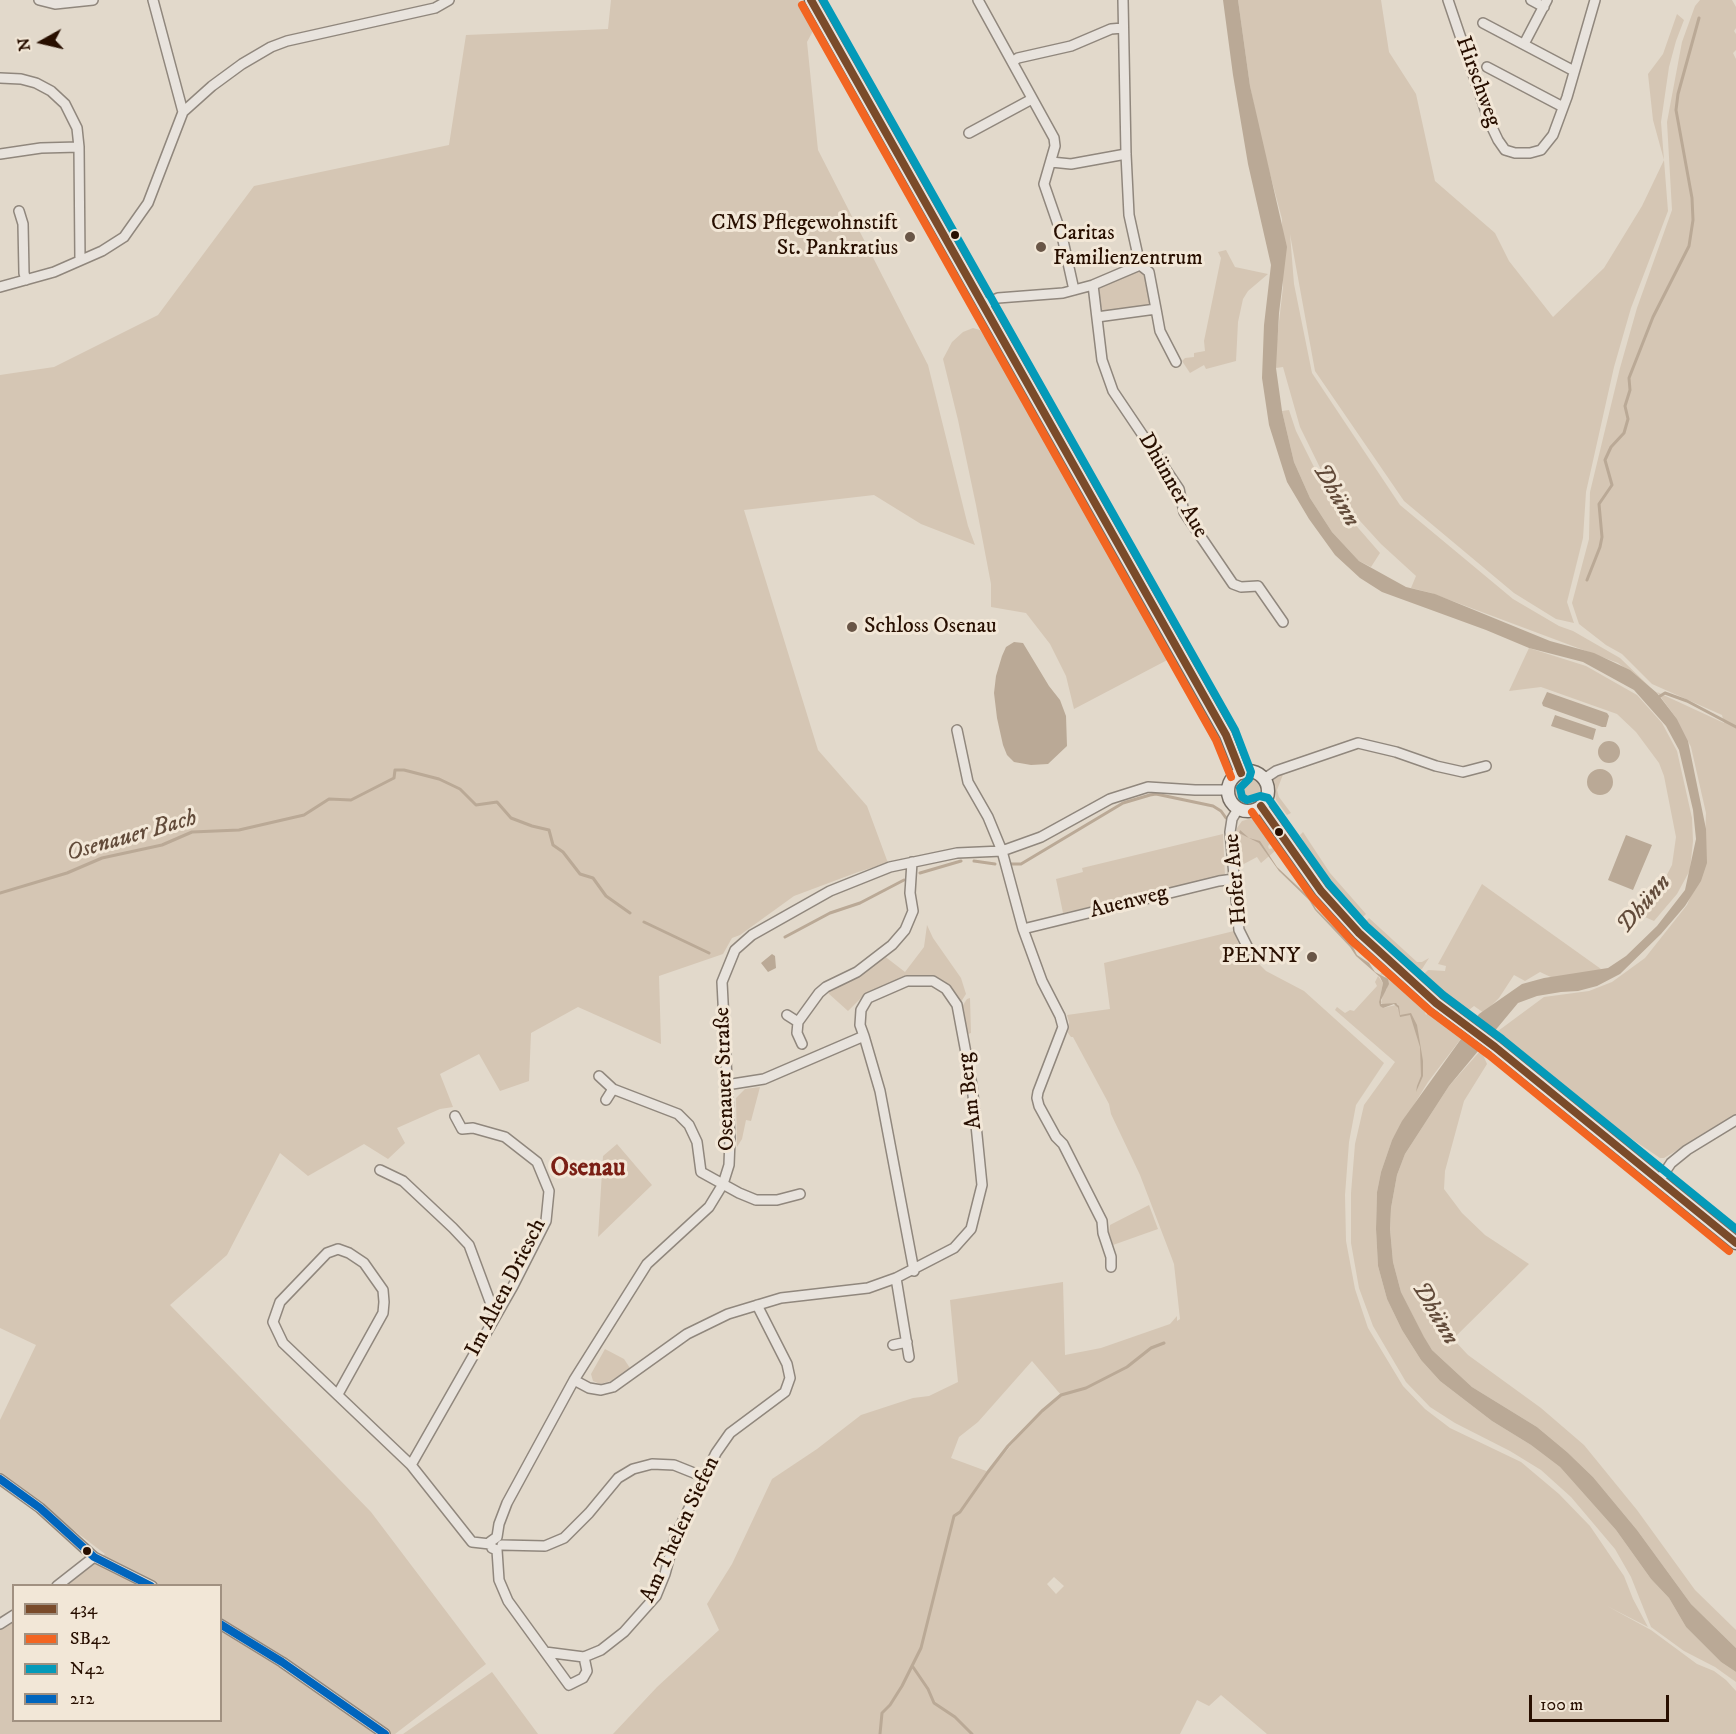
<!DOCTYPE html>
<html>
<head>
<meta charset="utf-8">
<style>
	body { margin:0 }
	#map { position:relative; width:1736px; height:1734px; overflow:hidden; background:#e2d9cb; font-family:"IM FELL DW Pica",serif }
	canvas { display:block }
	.legend { position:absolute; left:12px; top:1584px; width:210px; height:138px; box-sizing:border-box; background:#f2e7d7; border:2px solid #a19181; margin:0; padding:8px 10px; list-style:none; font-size:18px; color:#280f00 }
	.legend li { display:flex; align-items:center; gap:12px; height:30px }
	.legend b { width:30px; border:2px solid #a19181 }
	.north { position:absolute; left:12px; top:12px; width:60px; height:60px; -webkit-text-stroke:4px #f2e7d7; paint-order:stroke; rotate:262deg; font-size:16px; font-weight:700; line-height:24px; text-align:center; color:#280f00 }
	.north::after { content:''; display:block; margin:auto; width:21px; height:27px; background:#280f00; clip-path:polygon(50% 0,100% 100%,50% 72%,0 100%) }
	.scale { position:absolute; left:1529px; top:1695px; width:140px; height:27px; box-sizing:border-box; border:3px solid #280f00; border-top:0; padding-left:8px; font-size:18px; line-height:21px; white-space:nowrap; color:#280f00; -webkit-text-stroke:4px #f2e7d7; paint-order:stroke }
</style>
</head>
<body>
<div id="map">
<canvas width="1736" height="1734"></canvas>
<ul class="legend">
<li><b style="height:8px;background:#7a4b2a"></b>434</li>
<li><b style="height:8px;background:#f26522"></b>SB42</li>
<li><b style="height:8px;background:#049ab9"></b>N42</li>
<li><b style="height:8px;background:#0065bd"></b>212</li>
</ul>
<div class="north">N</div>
<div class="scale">100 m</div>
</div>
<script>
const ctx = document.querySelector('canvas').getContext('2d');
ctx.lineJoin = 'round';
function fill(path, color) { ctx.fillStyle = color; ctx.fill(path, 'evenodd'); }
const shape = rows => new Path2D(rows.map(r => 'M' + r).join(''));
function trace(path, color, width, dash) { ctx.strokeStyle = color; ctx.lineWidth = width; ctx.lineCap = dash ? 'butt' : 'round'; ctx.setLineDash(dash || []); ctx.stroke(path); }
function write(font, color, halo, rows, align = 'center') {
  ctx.font = font + ' "IM FELL DW Pica",serif'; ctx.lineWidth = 6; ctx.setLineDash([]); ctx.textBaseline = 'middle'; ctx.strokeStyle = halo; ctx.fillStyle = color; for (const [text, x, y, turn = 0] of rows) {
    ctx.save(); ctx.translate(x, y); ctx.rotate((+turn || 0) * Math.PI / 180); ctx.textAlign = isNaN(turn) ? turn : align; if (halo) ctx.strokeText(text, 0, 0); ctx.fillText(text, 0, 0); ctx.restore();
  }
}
fill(shape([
	[611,0,799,0,814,29,807,42,818,150,928,365,968,526,975,545,921,524,874,495,744,510,818,750,867,806,888,863,858,872,794,896,740,935,732,938,723,954,659,976,661,1044,578,1007,531,1033,529,1081,500,1091,479,1054,440,1074,453,1107,440,1109,397,1128,405,1143,388,1159,364,1144,308,1176,280,1153,227,1255,170,1305,371,1512,486,1664,395,1734,0,1734,0,1630,13,1621,14,1720,220,1720,220,1586,63,1585,105,1554,0,1474,0,1420,36,1345,0,1328,0,375,54,367,158,315,254,186,449,145,466,35,608,29],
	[1238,0,1381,0,1389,52,1416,94,1435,181,1495,233,1509,261,1553,317,1604,268,1642,206,1664,160,1653,120,1648,74,1663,54,1677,14,1684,20,1676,41,1669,67,1661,122,1668,211,1631,308,1614,367,1586,492,1583,538,1567,602,1574,623,1556,619,1514,593,1404,501,1315,371,1290,234,1294,284,1312,373,1400,505,1513,599,1559,626,1573,631,1620,658,1650,687,1618,663,1431,593,1411,588,1416,576,1381,544,1330,488,1300,427,1283,367,1276,368,1275,357,1283,287,1282,219,1261,140,1250,86],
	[1700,0,1732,0,1736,7,1736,28,1734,31,1736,34,1736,50,1733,53,1736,59,1736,1115,1664,1158,1660,1158,1626,1135,1498,1031,1544,997,1589,991,1612,982,1645,958,1687,905,1704,865,1706,813,1691,747,1677,719,1657,692,1724,723,1722,715,1652,684,1622,654,1606,645,1579,624,1572,603,1589,539,1590,492,1620,368,1637,308,1672,210,1667,122,1682,42,1695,6],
	[1226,250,1235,267,1268,274,1248,291,1243,299,1238,322,1236,361,1206,369,1204,365,1190,373,1182,361,1185,358,1194,357,1194,353,1205,351,1204,341,1221,258,1218,252],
	[1138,271,1145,273,1150,304,1147,306,1102,311,1098,291,1100,286],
	[973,328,980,330,984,336,988,334,1173,657,1074,709,1066,676,1050,644,1026,613,991,607,991,584,976,505,958,420,943,359,952,342,963,332],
	[1289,410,1296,431,1326,491,1380,553,1371,567,1359,561,1332,532,1310,498,1294,462,1282,411],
	[1529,648,1586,666,1637,695,1662,723,1677,751,1692,818,1693,841,1690,870,1677,894,1654,921,1638,914,1659,890,1672,865,1676,837,1664,776,1659,763,1636,732,1617,714,1541,687,1509,691],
	[1284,772,1277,790,1279,797,1291,813,1287,815,1276,800,1273,779],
	'1234 791a13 13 0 1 1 26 0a13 13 0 1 1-26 0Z',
	[1249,819,1256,820,1261,823,1271,843,1268,846,1269,849,1274,848,1275,851,1261,863,1257,857,1240,866,1236,840,1237,828,1242,821],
	[1303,832,1330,873,1366,914,1362,918,1314,859,1300,835],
	[1223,834,1225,876,1063,913,1056,879,1083,872,1082,868],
	[1299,843,1325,880,1358,919,1356,921,1310,865],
	[1482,884,1601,969,1584,977,1555,979,1540,972,1525,981,1514,975,1499,998,1484,1013,1474,1006,1465,1013,1423,975,1428,970,1445,971,1446,966,1438,964],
	[1369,918,1417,962,1422,962,1429,958,1422,969,1418,971,1388,943,1366,921],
	[1363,924,1384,945,1415,973,1413,975,1382,947,1361,926],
	[927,925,933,938,961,978,966,994,959,1005,934,977,921,975,904,977,872,990,863,996,848,1011,828,993,883,955,905,972,924,947],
	[1234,931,1240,948,1237,953,1242,963,1258,963,1266,971,1304,991,1384,1063,1356,1105,1349,1142,1345,1195,1346,1241,1355,1289,1368,1328,1403,1386,1425,1409,1450,1428,1521,1462,1559,1494,1590,1526,1624,1576,1633,1599,1648,1627,1607,1606,1651,1630,1697,1664,1714,1671,1726,1680,1736,1691,1736,1734,1267,1734,1221,1695,1209,1706,1197,1700,1180,1734,613,1734,657,1687,719,1630,707,1604,732,1564,772,1479,817,1449,861,1415,913,1398,929,1396,958,1382,950,1300,1063,1282,1065,1355,1101,1348,1170,1324,1177,1316,1177,1321,1180,1319,1174,1264,1171,1256,1140,1175,1111,1114,1109,1104,1073,1037,1071,1037,1068,1033,1069,1022,1067,1015,1110,1009,1104,963],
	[1032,1361,1061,1395,1038,1413,989,1472,951,1458,959,1437,978,1422],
	[1054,1577,1064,1586,1056,1594,1047,1584],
	[1383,971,1423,1007,1426,1015,1430,1011,1463,1036,1428,1082,1392,1140,1381,1172,1377,1192,1376,1229,1378,1266,1387,1299,1402,1330,1421,1360,1440,1381,1492,1421,1531,1445,1560,1467,1616,1530,1651,1579,1669,1598,1686,1627,1721,1662,1736,1672,1736,1682,1715,1667,1684,1651,1651,1627,1631,1577,1615,1549,1571,1497,1541,1470,1510,1451,1455,1423,1430,1407,1406,1382,1373,1326,1359,1288,1351,1243,1351,1193,1355,1144,1364,1105,1395,1062,1335,1010,1337,1007,1345,1013,1350,1010,1354,1011,1377,986,1375,982,1378,976,1383,983,1379,1002,1383,1008,1396,1005,1399,1011,1398,1004,1392,1003,1385,1006,1381,1003,1384,991,1387,989,1385,976,1380,974],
	[970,998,971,1033,968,1034,961,1008,967,999],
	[1481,1050,1487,1064,1464,1101,1445,1171,1444,1189,1462,1213,1485,1235,1529,1264,1453,1339,1468,1355,1541,1408,1584,1445,1637,1510,1695,1590,1736,1630,1736,1648,1691,1604,1637,1530,1593,1477,1567,1452,1537,1427,1472,1387,1432,1350,1424,1338,1401,1292,1393,1262,1390,1229,1391,1208,1397,1175,1405,1154,1449,1086],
	[760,1087,751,1121,746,1120,742,1139,737,1147,736,1098,745,1089],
	[617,1144,652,1185,598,1237,603,1156],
	[1149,1205,1158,1229,1113,1245,1109,1233,1110,1225],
	[605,1349,624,1359,630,1368,611,1381,600,1384,593,1381,591,1374],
	[492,1672,538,1734,403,1734]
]), '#d5c6b4');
fill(shape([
	[1223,0,1238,0,1250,86,1287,247,1279,313,1276,368,1282,411,1294,462,1310,498,1332,532,1359,561,1406,587,1435,594,1550,641,1594,653,1630,670,1657,693,1677,719,1688,741,1706,829,1707,863,1701,881,1685,906,1661,934,1620,974,1597,986,1578,991,1561,992,1537,996,1518,1003,1449,1086,1405,1154,1397,1175,1391,1208,1390,1229,1393,1262,1401,1292,1424,1337,1432,1350,1472,1387,1537,1427,1567,1452,1593,1477,1637,1530,1691,1604,1736,1648,1736,1672,1721,1662,1686,1627,1669,1598,1651,1579,1616,1530,1560,1467,1531,1445,1492,1421,1440,1381,1421,1360,1402,1330,1387,1299,1378,1266,1376,1229,1377,1192,1381,1172,1392,1140,1402,1121,1479,1014,1522,984,1544,978,1608,968,1626,956,1657,926,1685,890,1696,839,1693,810,1679,750,1666,726,1634,690,1583,662,1529,648,1486,630,1382,592,1360,578,1335,555,1309,519,1287,482,1269,425,1262,378,1264,325,1271,265,1248,164,1233,75],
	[1014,642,1023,643,1049,686,1060,700,1066,716,1067,746,1048,764,1031,765,1014,762,1007,755,1003,745,997,718,994,693,996,676,1002,656,1006,647],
	[1547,692,1607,713,1609,716,1606,727,1602,727,1543,706,1542,703],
	[1555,715,1596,729,1593,740,1551,726],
	'1598 752a11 11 0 1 1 22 0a11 11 0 1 1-22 0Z',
	'1587 782a13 13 0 1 1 26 0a13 13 0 1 1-26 0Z',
	[1240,830,1249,838,1260,841,1277,867,1311,899,1316,909,1352,945,1357,955,1369,963,1375,972,1388,979,1389,984,1381,1000,1381,1004,1396,1003,1399,1006,1400,1015,1411,1013,1417,1025,1423,1061,1423,1076,1416,1092,1417,1086,1421,1076,1420,1047,1410,1015,1400,1017,1398,1008,1394,1004,1383,1008,1380,1006,1379,1002,1383,983,1380,977,1356,956,1350,947,1315,910,1309,900,1279,871,1259,843,1239,833],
	[1626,835,1652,845,1633,890,1608,880],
	[772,954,775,956,776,968,768,972,761,963]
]), '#baa996');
trace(shape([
	[1587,580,1600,547,1602,537,1599,504,1612,485,1605,460,1611,447,1624,433,1628,419,1625,406,1630,390,1629,378,1653,317,1689,246,1693,220,1692,198,1676,110,1678,94,1699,18],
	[1657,698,1665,693,1687,701,1736,727],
	[974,861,995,864],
	[1011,864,1021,864,1123,803,1150,795,1156,794,1213,806,1221,811,1226,818],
	[920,873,961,861],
	[0,893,67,873,102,858,162,845,192,832,239,830,304,815,329,799,351,800,394,778,395,770,404,770,439,779,460,789,476,805,497,802,511,818,532,826,549,830,553,845,563,852,580,874,593,878,606,896,630,913],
	[644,922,709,953],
	[785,937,830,913,860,903,904,880],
	[913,1667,928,1689,934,1703,955,1717,972,1734],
	[880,1734,882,1713,890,1705,902,1686,921,1648,954,1516,960,1512,988,1472,1008,1446,1042,1411,1061,1395,1086,1388,1127,1367,1151,1348,1164,1343]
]), '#baa996', 3);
const minor = shape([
	[39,0,55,4,93,0],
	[153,0,183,112],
	[978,0,1054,138,1055,146,1044,184,1062,236,1074,290],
	[1123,0,1126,154,1129,215,1140,265],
	[1448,0,1489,121,1498,140,1505,150,1515,153,1530,153,1541,150,1553,135,1567,97,1595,0],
	[1531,0,1544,7],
	[1483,23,1574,71],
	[1524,44,1547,0],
	[1012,62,1018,58,1071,46,1111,29,1123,28],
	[1487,67,1563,107],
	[0,78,21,79,36,83,51,91,65,104,77,128,79,147,80,260],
	[969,133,1032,99],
	[0,154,41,148,79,147],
	[1051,162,1071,164,1126,154],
	[19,211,23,224,24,273,26,280],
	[1140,265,1149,272,1156,309],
	[1093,285,1102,360,1113,391,1179,489,1184,512,1233,584,1241,587,1258,586,1283,622],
	[0,287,54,272,102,251,124,237,148,203,183,112,212,86,242,64,271,47,287,41,435,8,449,0],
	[982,305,998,298,1063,293,1093,285,1140,265],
	[1097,317,1156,309,1160,331,1176,362],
	[957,730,968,782,988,817,1002,851,1023,929,1042,981,1060,1016,1063,1027,1038,1092,1037,1098,1039,1106,1056,1137,1063,1144,1102,1221,1103,1233,1111,1257,1111,1267],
	[1264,779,1276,771,1358,743,1396,752,1436,766,1463,772,1486,766],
	[1238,809,1232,819,1230,832,1239,930,1249,950],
	[1023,929,1219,881,1234,879],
	[787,1015,798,1022],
	[802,1044,797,1033,798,1022,819,993,826,987,857,972,892,945,905,930,913,911,910,893,912,862],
	[599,1076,613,1089,678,1114,689,1125,697,1142,701,1172,739,1193,756,1200,777,1200,800,1194],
	[726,1085,764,1079,864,1036,880,1091,914,1271],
	[606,1100,613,1089],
	[380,1170,403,1181,453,1228,469,1245,495,1315],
	[1659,1181,1671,1163,1687,1150,1736,1120],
	[896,1278,909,1357],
	[893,1345,907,1342],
	[574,1380,589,1388,601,1390,613,1387,687,1334,728,1314,781,1298,868,1288,896,1278,954,1248,971,1229,982,1185,972,1085,957,1005,946,989,933,981,907,981,868,998,861,1010,860,1025,864,1036],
	[338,1394,383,1313,384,1302,383,1290,364,1263,349,1253,338,1249,327,1253,280,1302,273,1322,283,1343,411,1465,472,1542,490,1544],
	[411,1465,513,1286,546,1221,549,1191,537,1162,505,1137,473,1128,462,1129,455,1116],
	[0,1479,40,1508,94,1557,152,1586],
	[502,1545,545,1546,564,1538,589,1513,618,1478,633,1469,652,1464,674,1465,704,1477],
	[57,1586,94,1557],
	[0,1624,14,1615],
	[220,1624,282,1662,385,1734],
	[545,1652,584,1657],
	[584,1657,587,1671,583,1678,569,1685,508,1601,499,1580,497,1550,492,1548,490,1542,497,1537,499,1524,507,1503,574,1380,647,1264,709,1207,723,1184,729,1165,730,1139,722,982,735,950,752,935,830,891,890,867,957,853,1002,851,1041,837,1110,799,1148,787,1195,790,1229,790],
	[584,1657,601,1650,624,1632,656,1596,665,1574,675,1537,716,1453,730,1433,785,1392,790,1378,787,1364,757,1305]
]);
const secondary = shape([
	[811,0,1226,735,1241,773],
	'1228 791a20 20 0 1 1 40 0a20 20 0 1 1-40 0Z',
	[1261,806,1321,891,1359,933,1436,1003,1495,1047,1736,1243]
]);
trace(minor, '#90877d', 12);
trace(secondary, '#756c62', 15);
trace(minor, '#e8e3dd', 9);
trace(secondary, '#e8e3dd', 12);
trace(shape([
	[811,0,1226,735,1241,773],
	[1261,806,1321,891,1359,933,1436,1003,1495,1047,1736,1243]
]), '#7a4b2a', 8);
trace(shape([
	[802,5,1216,740,1231,777],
	[1252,812,1312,897,1352,941,1430,1011,1489,1055,1729,1251]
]), '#f26522', 8);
trace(shape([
	[823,0,1235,730,1251,772,1249,779,1240,788,1242,797,1247,800,1260,796,1268,798,1329,884,1366,926,1443,995,1502,1039,1736,1229]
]), '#049ab9', 8);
trace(shape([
	[0,1479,40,1508,94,1557,151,1586],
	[220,1624,282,1662,385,1734]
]), '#0065bd', 8);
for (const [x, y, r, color] of [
	[955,235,5,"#280f00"],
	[910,237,6,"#695647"],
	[1041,247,6,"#695647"],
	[852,627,6,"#695647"],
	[1279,832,5,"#280f00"],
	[1312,957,6,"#695647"],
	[87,1551,5,"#280f00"]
]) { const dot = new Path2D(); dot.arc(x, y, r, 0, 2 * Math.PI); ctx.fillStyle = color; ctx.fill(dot); trace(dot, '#f2e7d7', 2); }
write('22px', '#280f00', '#f2e7d7', [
	["Hirschweg",1477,82,70],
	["Dhünner Aue",1172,486,60],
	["Hofer Aue",1237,879,-95],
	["Auenweg",1129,903,-14],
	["Osenauer Straße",726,1079,-92],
	["Am Berg",971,1091,-97],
	["Im Alten Driesch",507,1288,-63],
	["Am Thelen Siefen",681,1530,-65]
]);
write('22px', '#280f00', '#f2e7d7', [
	["CMS Pflegewohnstift",898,224],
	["St. Pankratius",898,249],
	["Caritas",1053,234,"left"],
	["Familienzentrum",1053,259,"left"],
	["Schloss Osenau",864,627,"left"],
	["PENNY",1300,957]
], 'right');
write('italic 24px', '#624b3a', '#f2e7d7', [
	["Dhünn",1335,496,60],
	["Osenauer Bach",132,837,-16],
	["Dhünn",1645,905,-49],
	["Dhünn",1434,1314,60]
]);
write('bold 26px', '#7a1f14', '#f2e7d7', [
	["Osenau",588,1170]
]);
</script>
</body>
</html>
